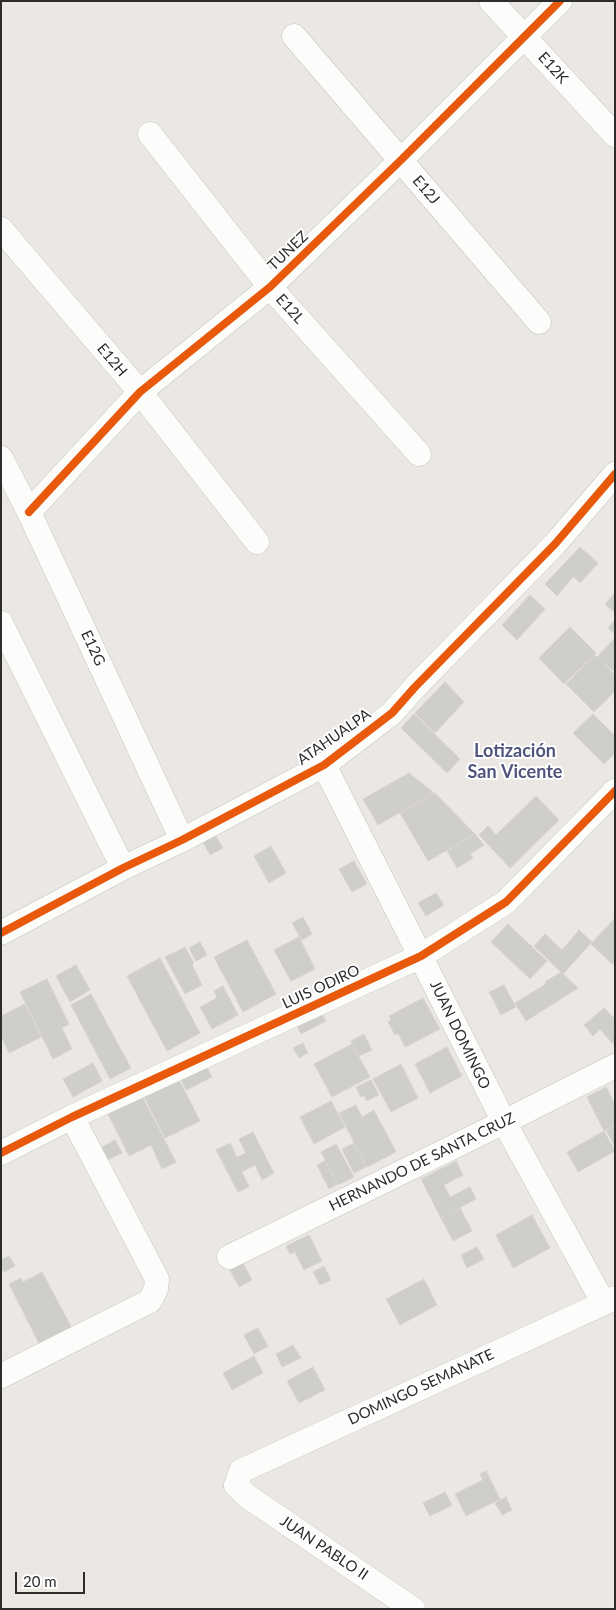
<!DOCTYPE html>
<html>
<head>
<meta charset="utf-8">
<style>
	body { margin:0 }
	#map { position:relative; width:616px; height:1610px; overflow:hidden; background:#ebe8e4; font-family:Lato,sans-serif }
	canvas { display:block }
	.frame { position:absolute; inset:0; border:2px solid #2d2d2d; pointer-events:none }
	.scale { position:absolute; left:15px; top:1572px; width:70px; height:22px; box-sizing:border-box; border:2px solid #2d2d2d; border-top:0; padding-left:6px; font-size:15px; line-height:18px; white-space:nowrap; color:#2d2d2d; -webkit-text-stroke:4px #fff; paint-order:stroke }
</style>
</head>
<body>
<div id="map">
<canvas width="616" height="1610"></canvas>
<div class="frame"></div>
<div class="scale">20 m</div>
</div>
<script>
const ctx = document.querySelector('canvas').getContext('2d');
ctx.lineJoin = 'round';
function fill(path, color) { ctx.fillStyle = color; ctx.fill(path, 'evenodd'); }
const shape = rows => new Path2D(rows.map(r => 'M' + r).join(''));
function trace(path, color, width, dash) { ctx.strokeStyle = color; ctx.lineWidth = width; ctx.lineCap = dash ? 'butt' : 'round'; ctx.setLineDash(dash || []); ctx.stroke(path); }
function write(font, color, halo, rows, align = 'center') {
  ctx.font = font + ' Lato,sans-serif'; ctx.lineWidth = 4; ctx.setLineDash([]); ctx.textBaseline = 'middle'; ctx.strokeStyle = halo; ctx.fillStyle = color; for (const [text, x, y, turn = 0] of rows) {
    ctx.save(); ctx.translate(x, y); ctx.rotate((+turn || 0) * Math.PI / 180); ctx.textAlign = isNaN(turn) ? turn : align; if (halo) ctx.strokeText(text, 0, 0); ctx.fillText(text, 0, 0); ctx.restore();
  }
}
const building = shape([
	[580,547,598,563,580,583,562,566,580,547],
	[562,566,573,577,557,596,545,584,562,566],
	[614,594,615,594,615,613,605,604,614,594],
	[530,595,545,609,517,640,502,625,530,595],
	[615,620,615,634,608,628,615,620],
	[570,627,596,653,564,684,539,658,570,627],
	[615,638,615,670,613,671,597,657,615,638],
	[595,655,615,675,615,691,594,712,566,684,595,655],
	[445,682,464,702,435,733,415,713,445,682],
	[414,714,460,759,447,773,401,728,414,714],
	[593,714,615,736,615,753,604,764,573,733,593,714],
	[409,773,434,793,378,825,363,799,409,773],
	[435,793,475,834,428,861,400,813,435,793],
	[536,796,559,820,510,868,479,835,488,826,496,835,536,796],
	[475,834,484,845,470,854,473,858,457,868,447,851,475,834],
	[215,835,223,848,210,855,203,842,215,835],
	[271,846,286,873,269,883,254,856,271,846],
	[354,861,367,884,352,892,339,869,354,861],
	[436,893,444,905,426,916,418,903,436,893],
	[303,917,312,934,302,940,292,923,303,917],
	[615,918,615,961,612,964,591,944,615,918],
	[508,924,547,961,530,979,491,942,508,924],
	[579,930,592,942,563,974,534,946,545,934,562,950,579,930],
	[299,937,315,969,291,981,274,950,299,937],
	[247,940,276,994,243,1012,214,957,247,940],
	[200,942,207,955,196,961,189,948,200,942],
	[185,947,194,963,192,965,202,985,185,994,165,957,185,947],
	[160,958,200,1033,167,1051,127,976,160,958],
	[76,965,90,990,70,1002,56,976,76,965],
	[561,972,578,988,526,1021,515,1003,546,984,545,982,561,972],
	[47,979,69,1024,62,1028,72,1049,53,1059,20,992,47,979],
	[504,985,516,1007,501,1015,489,992,504,985],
	[223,986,238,1015,212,1029,200,1007,217,998,214,991,223,986],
	[91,994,131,1068,110,1079,71,1005,91,994],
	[423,998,440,1029,405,1047,398,1033,395,1035,388,1022,391,1020,389,1016,423,998],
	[25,1004,41,1037,9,1053,1,1036,1,1016,25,1004],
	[319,1008,326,1021,301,1034,294,1021,319,1008],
	[604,1008,615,1019,615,1043,613,1044,600,1029,593,1036,584,1025,604,1008],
	[364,1034,372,1050,359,1056,351,1041,364,1034],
	[303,1043,308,1053,299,1058,293,1048,303,1043],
	[352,1044,370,1077,332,1097,314,1064,352,1044],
	[447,1047,462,1076,430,1093,415,1064,447,1047],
	[204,1061,212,1077,186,1090,179,1075,204,1061],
	[93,1063,102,1081,73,1097,63,1079,93,1063],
	[401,1064,418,1098,391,1112,373,1079,401,1064],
	[176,1074,200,1121,165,1138,141,1091,176,1074],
	[371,1080,379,1095,367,1101,364,1095,361,1097,356,1087,371,1080],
	[606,1087,615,1104,615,1125,604,1131,587,1097,606,1087],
	[142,1096,176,1162,162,1169,151,1145,129,1156,108,1114,142,1096],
	[331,1101,345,1127,314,1144,300,1117,331,1101],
	[356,1105,362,1117,374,1110,396,1152,367,1167,339,1113,356,1105],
	[615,1126,615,1147,606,1130,615,1126],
	[604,1131,615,1151,578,1172,567,1152,604,1131],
	[253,1132,274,1173,262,1180,255,1165,242,1172,249,1187,238,1192,216,1150,230,1143,237,1157,246,1153,239,1139,253,1132],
	[115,1140,122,1153,104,1162,98,1149,115,1140],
	[354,1143,366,1167,354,1173,342,1149,354,1143],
	[336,1144,354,1177,338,1185,321,1152,336,1144],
	[325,1161,337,1184,329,1189,317,1165,325,1161],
	[456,1161,463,1175,444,1185,450,1197,470,1187,476,1199,441,1218,421,1179,456,1161],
	[460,1208,472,1231,453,1241,441,1218,460,1208],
	[532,1215,550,1248,513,1268,496,1235,532,1215],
	[309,1235,322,1261,304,1270,295,1252,290,1254,286,1246,309,1235],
	[477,1247,484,1259,467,1268,461,1255,477,1247],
	[9,1256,15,1266,4,1272,1,1267,1,1260,9,1256],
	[243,1263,252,1280,239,1287,230,1270,243,1263],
	[324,1266,331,1280,320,1285,313,1272,324,1266],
	[42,1272,76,1336,44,1353,9,1284,21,1278,23,1282,42,1272],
	[424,1279,437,1305,400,1325,386,1299,424,1279],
	[258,1328,268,1346,254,1354,244,1335,258,1328],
	[293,1345,301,1358,282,1367,276,1354,293,1345],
	[254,1356,263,1373,232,1390,223,1373,254,1356],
	[313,1367,325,1390,299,1403,287,1381,313,1367],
	[486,1471,500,1499,466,1516,455,1494,483,1480,480,1474,486,1471],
	[445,1492,452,1505,430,1516,423,1503,445,1492],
	[506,1497,512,1510,502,1515,495,1503,506,1497]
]);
fill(building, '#d0cecb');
trace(building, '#d6d4d0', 1);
const minor = shape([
	[491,1,615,135],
	[294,36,539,322],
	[150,134,270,287,419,454],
	[1,229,140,392,257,542],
	[1,458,29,512,182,840],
	[29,512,140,392,270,287,400,161,560,1],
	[1,623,123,868],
	[324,765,504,1122,603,1302],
	[1,933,123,868,182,840,324,765,392,713,415,687,555,544,615,474],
	[1,1153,72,1117,421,956,506,902,615,791],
	[229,1257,504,1122,615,1066],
	[1,1376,150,1301,156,1289,157,1279,72,1117],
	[413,1609,247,1496,236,1485,241,1471,615,1298]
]);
trace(minor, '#c5c4c3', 25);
trace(minor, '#fcfcfb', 24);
trace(shape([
	[29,512,140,392,270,287,400,161,560,1],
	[1,933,123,868,182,840,324,765,392,713,415,687,555,544,615,474],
	[1,1153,72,1117,421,956,506,902,615,791]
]), '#e8590c', 8);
write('15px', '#2d2d2d', '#fff', [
	["E12K",553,68,48],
	["E12J",426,190,49],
	["TUNEZ",288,251,-44],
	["E12L",290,309,48],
	["E12H",112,360,50],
	["E12G",93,648,65],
	["ATAHUALPA",334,737,-35],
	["LUIS ODIRO",321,987,-25],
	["JUAN DOMINGO",460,1035,64],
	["HERNANDO DE SANTA CRUZ",422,1162,-26],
	["DOMINGO SEMANATE",421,1387,-25],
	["JUAN PABLO II",324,1548,34]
]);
write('bold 18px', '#50557c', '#fff', [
	["Lotización",515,751],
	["San Vicente",515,772]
]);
</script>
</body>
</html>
